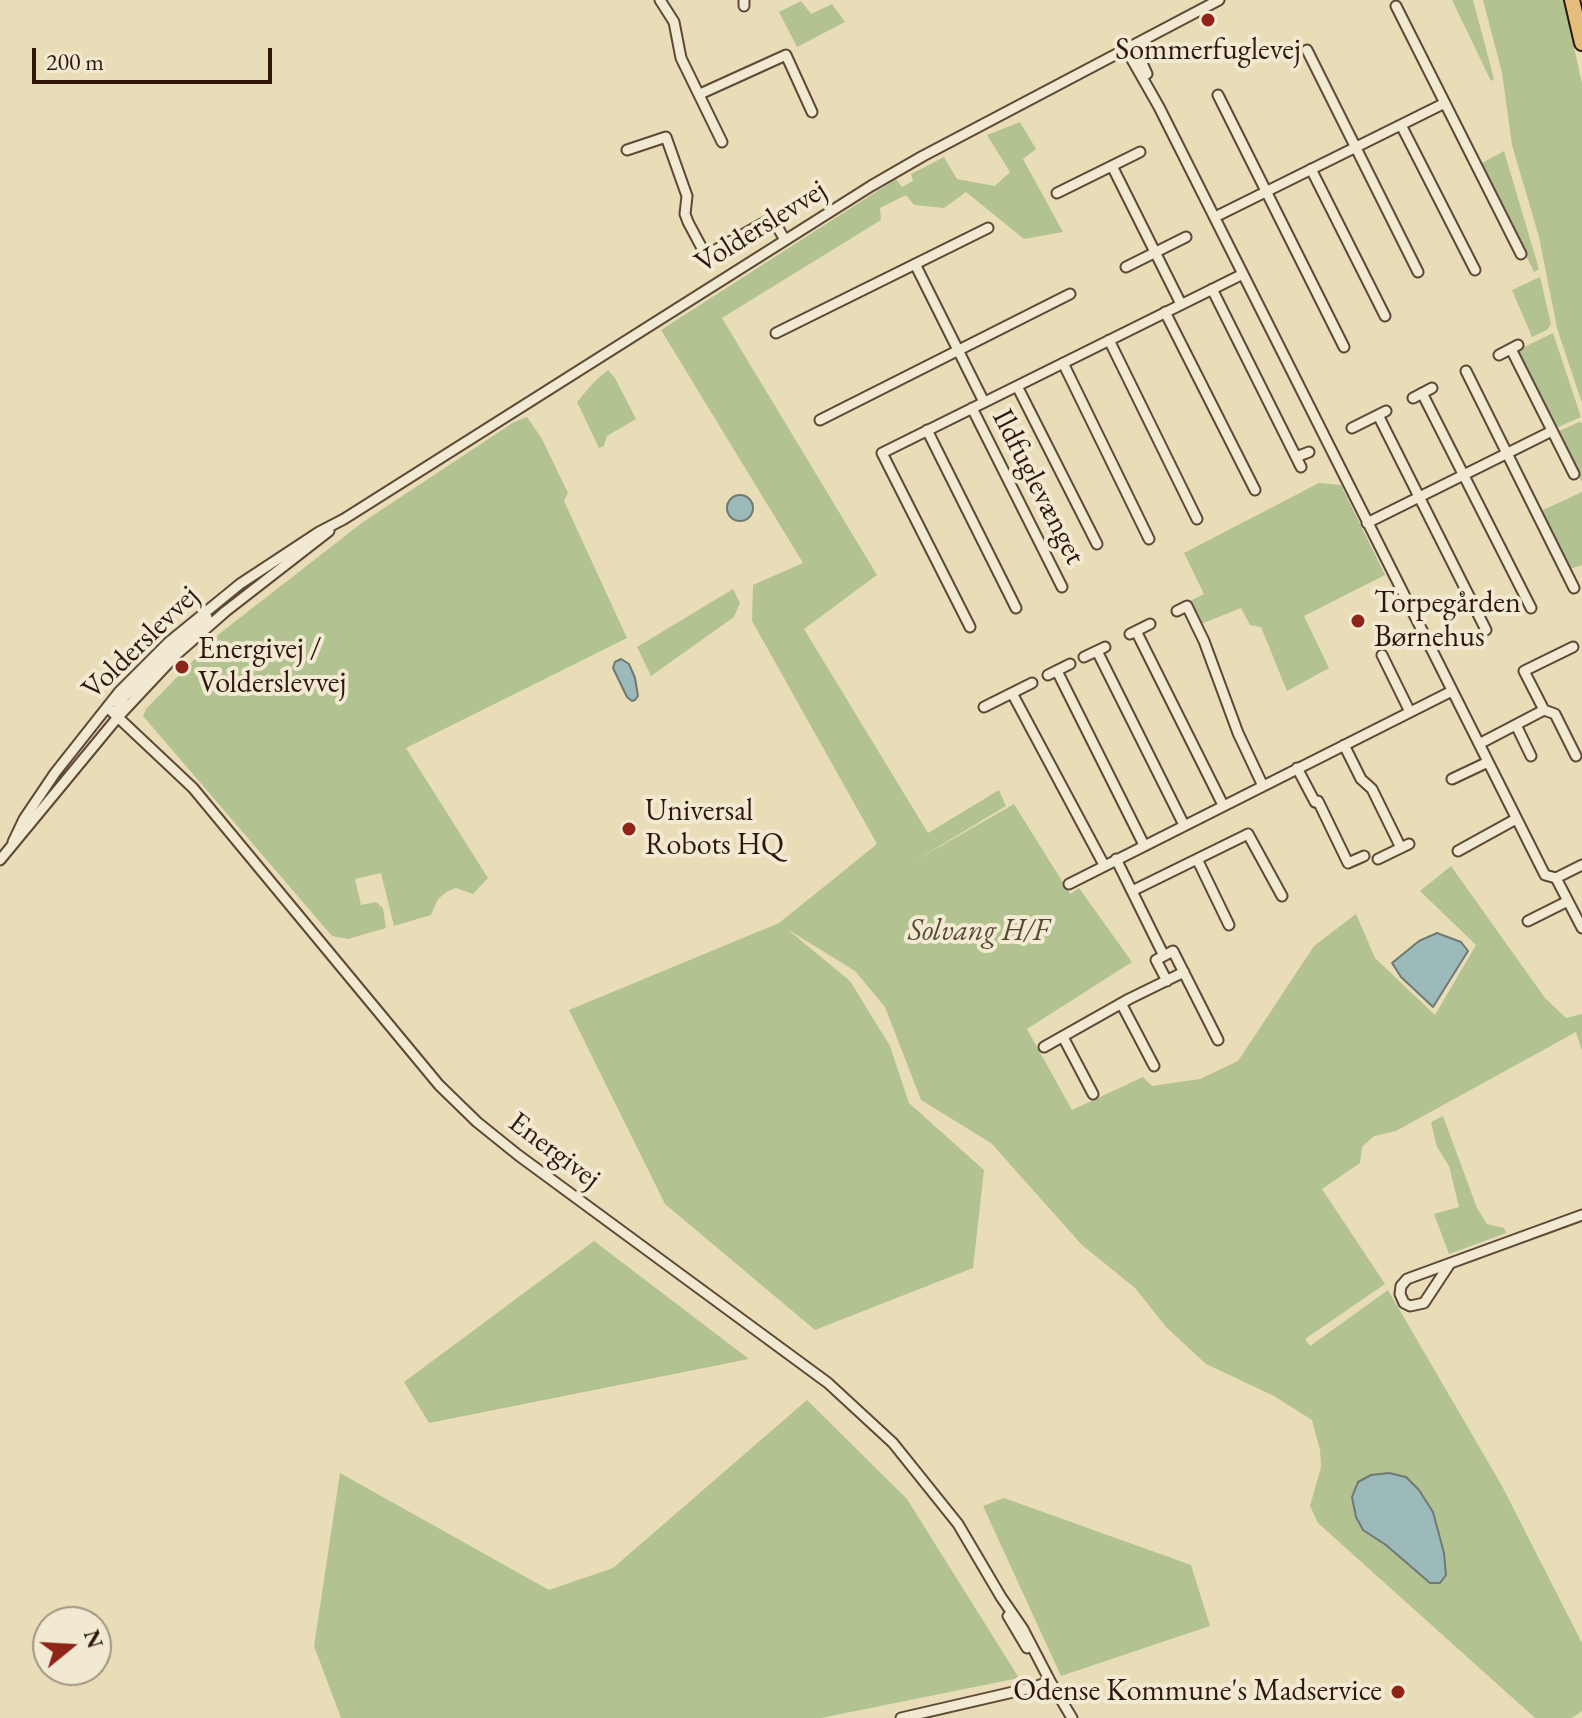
<!DOCTYPE html>
<html>
<head>
<meta charset="utf-8">
<style>
	body { margin:0 }
	#map { position:relative; width:1582px; height:1718px; overflow:hidden; background:#e9ddb8; font-family:"EB Garamond",serif }
	canvas { display:block }
	.north { position:absolute; left:32px; top:1606px; width:80px; height:80px; box-sizing:border-box; background:#f1e9d1; border:2px solid #a39582; border-radius:50%; rotate:72deg; font-size:22px; font-weight:700; line-height:32px; text-align:center; color:#2f170b }
	.north::after { content:''; display:block; margin:auto; width:28px; height:36px; background:#8f2418; clip-path:polygon(50% 0,100% 100%,50% 72%,0 100%) }
	.scale { position:absolute; left:32px; top:48px; width:240px; height:36px; box-sizing:border-box; border:4px solid #2f170b; border-top:0; padding-left:10px; font-size:24px; line-height:28px; white-space:nowrap; color:#2f170b; -webkit-text-stroke:6px #f1e9d1; paint-order:stroke }
</style>
</head>
<body>
<div id="map">
<canvas width="1582" height="1718"></canvas>
<div class="north">N</div>
<div class="scale">200 m</div>
</div>
<script>
const ctx = document.querySelector('canvas').getContext('2d');
ctx.lineJoin = 'round';
function fill(path, color) { ctx.fillStyle = color; ctx.fill(path, 'evenodd'); }
const shape = rows => new Path2D(rows.map(r => 'M' + r).join(''));
function trace(path, color, width, dash) { ctx.strokeStyle = color; ctx.lineWidth = width; ctx.lineCap = dash ? 'butt' : 'round'; ctx.setLineDash(dash || []); ctx.stroke(path); }
function write(font, color, halo, rows, align = 'center') {
  ctx.font = font + ' "EB Garamond",serif'; ctx.lineWidth = 8; ctx.setLineDash([]); ctx.textBaseline = 'middle'; ctx.strokeStyle = halo; ctx.fillStyle = color; for (const [text, x, y, turn = 0] of rows) {
    ctx.save(); ctx.translate(x, y); ctx.rotate((+turn || 0) * Math.PI / 180); ctx.textAlign = isNaN(turn) ? turn : align; if (halo) ctx.strokeText(text, 0, 0); ctx.fillText(text, 0, 0); ctx.restore();
  }
}
fill(shape([
	[1452,0,1473,0,1494,79,1491,81],
	[1483,0,1564,0,1582,84,1582,403,1557,328,1539,237,1512,145,1502,73],
	[801,1,811,14,832,4,845,22,797,47,779,12],
	[1020,122,1036,149,1023,159,1063,232,1024,239,966,192,944,208,914,205,906,195,880,208,881,220,722,318,877,575,804,629,928,833,999,790,1006,806,913,862,1014,804,1070,894,1079,888,1132,962,1027,1029,1072,1110,1143,1077,1152,1086,1200,1079,1238,1061,1314,946,1356,914,1375,958,1435,1015,1476,945,1420,891,1451,866,1545,998,1566,1018,1582,1014,1582,1051,1576,1032,1396,1131,1374,1136,1362,1147,1360,1163,1322,1189,1385,1284,1305,1339,1310,1346,1388,1290,1502,1486,1582,1643,1582,1711,1572,1718,1535,1718,1318,1523,1310,1506,1321,1467,1320,1450,1312,1420,1274,1396,1206,1364,1167,1328,1135,1288,1082,1245,991,1143,921,1100,885,1007,855,971,787,929,850,981,890,1046,909,1103,984,1170,973,1268,815,1330,665,1204,569,1010,779,923,877,844,752,621,753,585,803,563,661,330,896,179,902,187,913,181,911,174,944,157,957,179,995,186,1010,172,987,135],
	[1504,151,1539,269,1534,272,1482,163],
	[1540,277,1551,324,1547,330,1532,337,1512,290],
	[1553,333,1581,417,1556,428,1518,350],
	[608,370,615,378,636,419,607,436,604,446,599,448,577,402,593,383],
	[527,417,542,439,568,493,564,501,627,638,406,748,488,878,473,894,456,888,448,891,438,899,431,915,394,926,381,873,355,879,361,905,376,902,383,908,386,928,348,939,332,936,143,716,146,709,219,634,363,522,514,422],
	[1579,422,1582,423,1582,482,1557,432],
	[1319,483,1341,485,1385,575,1304,616,1329,668,1287,691,1261,627,1250,625,1241,608,1201,624,1190,601,1204,594,1184,553],
	[1582,492,1582,565,1570,569,1541,511],
	[733,589,740,603,734,617,651,676,637,647],
	[1443,1116,1477,1208,1487,1224,1504,1228,1506,1233,1449,1254,1434,1214,1459,1207,1449,1166,1437,1147,1431,1122],
	[594,1241,749,1359,429,1423,404,1382],
	[807,1400,907,1499,1019,1678,821,1718,341,1718,314,1646,340,1473,549,1590,613,1568],
	[1004,1498,1191,1565,1210,1626,1061,1676,983,1506]
]), '#b3c291');
const water = shape([
	'727 508a13 13 0 1 1 26 0a13 13 0 1 1-26 0Z',
	[621,659,629,664,635,678,638,696,635,700,632,701,627,697,613,668,615,662,621,659],
	[1437,933,1461,942,1468,951,1433,1007,1401,977,1392,963,1419,941,1437,933],
	[1389,1473,1406,1477,1419,1490,1433,1512,1444,1553,1446,1575,1440,1583,1430,1583,1386,1545,1363,1530,1356,1517,1352,1497,1358,1482,1371,1475,1389,1473]
]);
fill(water, '#9cbab9');
trace(water, '#707973', 2);
const minor = shape([
	[660,0,674,22,681,58,722,142],
	[744,6,744,0],
	[1396,6,1521,254],
	[1134,45,1147,74],
	[1126,49,1159,107,1545,875,1556,878,1582,928],
	[1307,50,1418,272],
	[700,94,786,55,812,112],
	[1218,95,1344,347],
	[1401,125,1475,270],
	[627,150,666,137,687,196,685,214,688,222,704,252,712,252,767,221,775,223,785,240],
	[1112,166,1181,304],
	[1311,169,1385,316],
	[1057,193,1140,152],
	[1215,217,1445,103],
	[915,264,984,402],
	[1126,267,1186,237],
	[1212,289,1301,467],
	[1165,312,1255,490],
	[776,333,988,228],
	[1109,340,1197,519],
	[1511,349,1574,474],
	[1499,355,1518,345],
	[1063,363,1149,539],
	[1466,371,1574,588],
	[1017,386,1097,544],
	[1422,393,1531,608],
	[1413,398,1432,388],
	[972,408,1062,587],
	[1378,415,1486,630],
	[820,420,1070,294],
	[1352,428,1386,411],
	[927,430,1016,608],
	[1296,457,1309,452],
	[1367,523,1552,431],
	[1177,611,1187,606,1204,641,1238,733,1263,786],
	[970,627,882,453,1243,274],
	[1136,631,1223,805],
	[1130,634,1150,624],
	[1573,647,1524,671,1544,710,1555,714,1576,756],
	[1097,651,1184,825],
	[1382,655,1410,712],
	[1084,657,1105,647],
	[1057,671,1144,845],
	[1048,675,1070,664],
	[1012,693,1104,865],
	[107,707,193,788,439,1085,477,1122,518,1155,828,1383,893,1443,958,1524,1001,1597,1023,1629,1050,1681],
	[984,707,1032,683],
	[118,717,117,710,124,697,207,617],
	[1516,725,1531,756],
	[1479,744,1544,710],
	[1344,745,1361,779,1372,789,1401,848],
	[1297,768,1315,802,1318,801,1348,863,1364,856],
	[1452,779,1488,762],
	[13,842,24,819,55,773,119,692,169,642,240,584,319,532,344,519,871,186,923,156,1219,0],
	[1458,851,1516,819],
	[1116,859,1164,956],
	[1197,859,1229,925],
	[1378,859,1409,844],
	[0,860,118,717,178,653,226,611,329,531],
	[1556,878,1582,865],
	[1069,884,1452,691],
	[1132,891,1248,834,1282,896],
	[1528,921,1568,901],
	[1167,981,1156,960,1173,951,1218,1040],
	[1122,1005,1154,1066],
	[1063,1037,1093,1094],
	[1044,1047,1129,999,1184,972],
	[1449,1265,1424,1303,1410,1306,1404,1303,1400,1294,1401,1286,1407,1279,1582,1215],
	[1008,1616,1027,1648],
	[1047,1676,1072,1718],
	[901,1718,1035,1687,1050,1681]
]);
const highway = shape([
	[1572,0,1582,43]
]);
trace(minor, '#5e4836', 13);
trace(highway, '#2f170b', 18);
trace(minor, '#f1e9d1', 9);
trace(highway, '#e4be7c', 14);
for (const [x, y, r, color] of [
	[1208,20,8,"#8f2418"],
	[1358,621,8,"#8f2418"],
	[182,667,8,"#8f2418"],
	[629,829,8,"#8f2418"],
	[1398,1692,8,"#8f2418"]
]) { const dot = new Path2D(); dot.arc(x, y, r, 0, 2 * Math.PI); ctx.fillStyle = color; ctx.fill(dot); trace(dot, '#f1e9d1', 3); }
write('30px', '#2f170b', '#f1e9d1', [
	["Sommerfuglevej",1208,51,"center"],
	["Torpegården",1374,604],
	["Børnehus",1374,638],
	["Energivej /",198,650],
	["Volderslevvej",198,684],
	["Universal",645,812],
	["Robots HQ",645,846],
	["Odense Kommune's Madservice",1382,1692,"right"]
], 'left');
write('30px', '#2f170b', '#f1e9d1', [
	["Volderslevvej",761,227,-32],
	["Ildfuglevænget",1038,487,63],
	["Volderslevvej",141,643,-44],
	["Energivej",554,1151,37]
]);
write('italic 30px', '#574a33', '#f1e9d1', [
	["Solvang H/F",978,932]
]);
</script>
</body>
</html>
